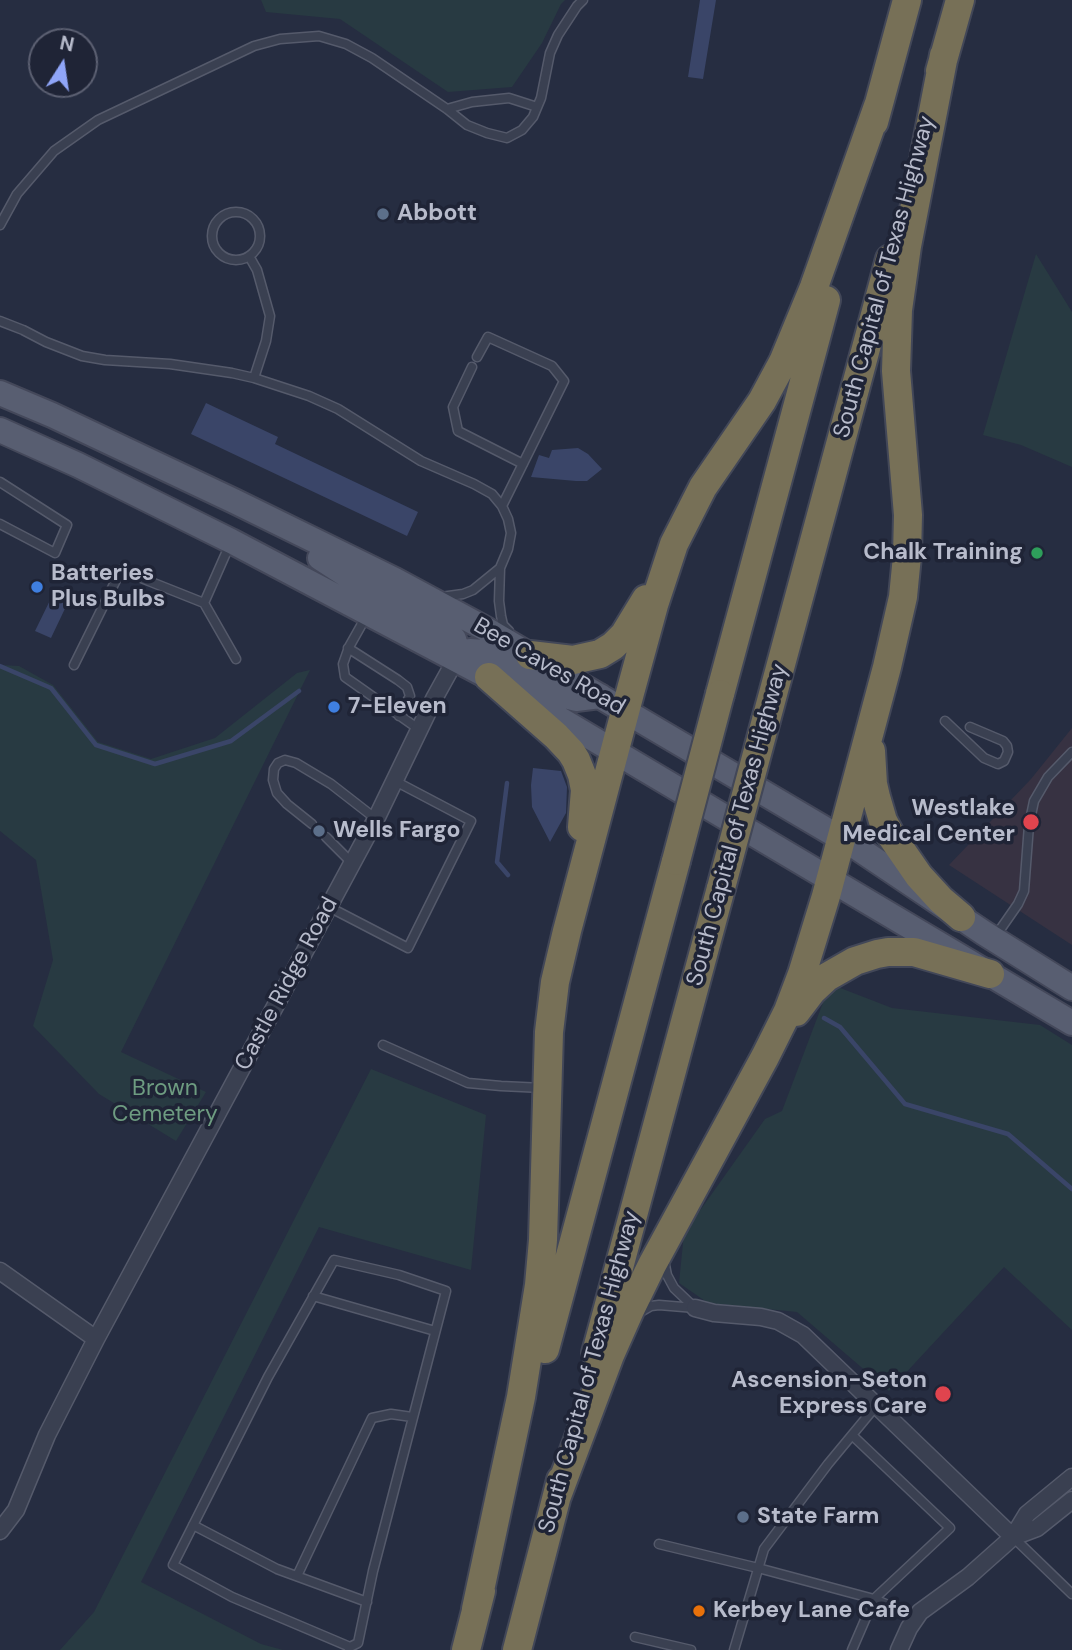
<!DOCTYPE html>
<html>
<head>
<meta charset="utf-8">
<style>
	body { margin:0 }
	#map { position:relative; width:1072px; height:1650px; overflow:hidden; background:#262d41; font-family:"DM Sans",sans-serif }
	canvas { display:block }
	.north { position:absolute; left:28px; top:28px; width:70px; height:70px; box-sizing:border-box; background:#1f2436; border:2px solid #5c6072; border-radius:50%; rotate:12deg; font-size:19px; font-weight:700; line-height:28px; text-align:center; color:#b7bbcb }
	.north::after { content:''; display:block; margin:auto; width:24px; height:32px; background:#8fa5f8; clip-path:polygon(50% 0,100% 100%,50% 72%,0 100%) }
</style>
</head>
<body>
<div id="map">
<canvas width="1072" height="1650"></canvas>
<div class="north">N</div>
</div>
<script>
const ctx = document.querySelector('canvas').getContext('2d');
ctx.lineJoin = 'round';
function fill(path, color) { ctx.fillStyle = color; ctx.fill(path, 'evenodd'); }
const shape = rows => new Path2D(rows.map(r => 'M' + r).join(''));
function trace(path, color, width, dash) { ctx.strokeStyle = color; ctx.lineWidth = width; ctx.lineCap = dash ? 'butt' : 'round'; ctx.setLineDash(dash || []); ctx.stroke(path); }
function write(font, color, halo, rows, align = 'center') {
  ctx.font = font + ' "DM Sans",sans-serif'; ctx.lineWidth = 7; ctx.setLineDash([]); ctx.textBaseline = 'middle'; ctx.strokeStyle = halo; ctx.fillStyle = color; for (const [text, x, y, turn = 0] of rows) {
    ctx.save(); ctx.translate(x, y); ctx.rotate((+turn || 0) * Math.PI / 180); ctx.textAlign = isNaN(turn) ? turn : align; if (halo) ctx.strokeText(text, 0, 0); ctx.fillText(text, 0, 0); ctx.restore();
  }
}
fill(shape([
	[1072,728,1072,945,949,865,1031,779]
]), '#373242');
fill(shape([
	[261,0,565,0,561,4,542,43,512,87,448,92,340,19,266,12],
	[1036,254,1072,312,1072,467,1021,445,983,435],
	[0,665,19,666,53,685,98,742,151,759,215,738,297,673,310,670,121,1052,206,1092,176,1141,99,1094,33,1026,53,960,36,860,0,831],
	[830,984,892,1008,1040,1025,1072,1045,1072,1330,1004,1267,889,1391,797,1312,708,1303,679,1283,684,1233,765,1119,782,1111],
	[371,1069,486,1115,471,1270,319,1227,141,1582,261,1644,283,1650,60,1650,94,1612]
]), '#283a42');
fill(shape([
	[700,0,716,0,703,79,688,77],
	[206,403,278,437,275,444,418,512,407,536,191,434],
	[578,448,588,454,602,469,587,481,576,481,531,477,539,455,549,458,552,450],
	[56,588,71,596,51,638,35,631],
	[533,768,561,771,567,787,566,813,550,842,532,807,531,785]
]), '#3a4568');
trace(shape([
	[0,666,51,688,96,745,155,764,231,741,299,691],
	[507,783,497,862,508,875],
	[824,1018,840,1027,905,1104,1008,1134,1072,1189]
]), '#3a4568', 4.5);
const lane = shape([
	[447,109,472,102,509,98,537,107],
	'212 236a24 24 0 1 1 48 0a24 24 0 1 1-48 0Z',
	[0,225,17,194,54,151,98,120,254,46,280,39,319,36,346,44,372,58,447,109,467,125,487,133,507,138,522,130,533,117,541,98,550,53,558,35,577,6,583,0],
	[249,256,257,270,270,316,266,341,254,378],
	[0,321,23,330,46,342,82,356,105,360,170,364,232,373,254,378,309,396,338,409,421,461,474,484,492,494,502,506,508,519,511,533,508,549,500,568,499,601,501,616,503,625,509,631],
	[477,357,488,337,552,366,564,381,502,506],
	[472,367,453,407,458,431,523,464],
	[0,482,67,525,55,553,0,524],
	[441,597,463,594,473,590,500,568],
	[204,603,236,659],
	[367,615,349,647,343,664,345,677,420,730],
	[348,648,398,680,407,687,410,696,399,716],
	[74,665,121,570,204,603,230,544],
	[945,721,984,758,998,764,1004,761,1008,752,1007,746,1003,741,970,727],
	[312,824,287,804,277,793,273,780,274,769,278,763,285,760,296,763,331,784,376,819],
	[326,837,352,863],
	[329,907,408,948,471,821,395,781],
	[995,937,1018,904,1024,891,1029,825,1034,801,1048,777,1072,752],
	[383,1045,468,1083,501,1086,543,1088],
	[664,1260,667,1275,674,1288,695,1308],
	[313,1296,435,1331],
	[637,1314,651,1306,659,1305,695,1308],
	[193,1525,277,1569,367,1602],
	[1014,1538,1072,1594],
	[659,1544,758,1568,874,1599,916,1617],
	[297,1576,372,1418,391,1414,412,1417],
	[635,1637,691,1650],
	[349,1650,350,1647,358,1643,373,1571,446,1291,399,1275,334,1260,268,1377,173,1565,232,1597,350,1647],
	[734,1650,764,1549,828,1464,876,1406],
	[852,1650,874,1599,950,1528,853,1436]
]);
const street = shape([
	[0,1271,96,1339],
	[695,1308,714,1313,761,1317,778,1321,803,1335,1013,1537],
	[0,1531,16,1510,47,1435,96,1339,376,819,435,697,456,659],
	[1013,1537,1037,1528,1072,1500],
	[899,1650,909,1628,920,1612,968,1577,1013,1537,1027,1514,1072,1477]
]);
const primary = shape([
	[0,393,52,415,234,501,395,580,484,628,859,849,984,933,1072,988],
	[0,430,78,465,231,541,489,677,1072,1023],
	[320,558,368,589,445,629,454,639,456,646,456,659],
	[456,659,460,655,470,651,484,652,557,694,576,699,600,696]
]);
const highway = shape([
	[940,71,960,0],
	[874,122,907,0],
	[530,655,573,660,600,654,613,646,624,635,646,599],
	[489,677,556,736,571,752,576,760,582,775,585,790,582,827],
	[720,694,826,300],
	[766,720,890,259],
	[871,751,873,784,876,797,883,821,890,834,919,876,941,900,961,917],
	[796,1012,812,991,827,977,855,961,877,954,888,952,914,952,990,974],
	[545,1349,676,861],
	[596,1353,721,888],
	[557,1496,610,1355,630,1310,652,1265,765,1057,788,1011,802,974,826,896,887,667,903,597,907,556,908,515,896,371,898,310,907,246,944,55],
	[476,1609,521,1397,539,1285,543,1240,549,1032,555,982,567,931,630,693,654,605,674,544,703,487,762,401,783,362,814,287,878,106],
	[466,1650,481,1591],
	[517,1650,561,1480]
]);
trace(lane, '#555a6b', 11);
trace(street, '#555a6b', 19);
trace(primary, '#44485a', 28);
trace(highway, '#424758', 32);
trace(lane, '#3a4051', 8);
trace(street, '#3a4051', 16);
trace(primary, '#585e71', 24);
trace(highway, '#777057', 28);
const highwayBridge = shape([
	[676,861,720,694],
	[721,888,766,720]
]);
trace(highwayBridge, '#424758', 32, []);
trace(highwayBridge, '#777057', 28);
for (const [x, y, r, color] of [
	[383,214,7,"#5c6f8a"],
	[1037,553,7,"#2e9e5b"],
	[37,587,7,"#3f7fe0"],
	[334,707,7,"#3f7fe0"],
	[1031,822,9,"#e0444e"],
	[319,831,7,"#5c6f8a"],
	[943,1394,9,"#e0444e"],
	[743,1517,7,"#5c6f8a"],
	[699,1611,7,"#e8710a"]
]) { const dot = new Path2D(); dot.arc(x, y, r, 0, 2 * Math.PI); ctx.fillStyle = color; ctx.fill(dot); trace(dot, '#1f2436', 2.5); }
write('bold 23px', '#b7bbcb', '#1f2436', [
	["Abbott",397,214],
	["Chalk Training",1023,553,"right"],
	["Batteries",51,574],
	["Plus Bulbs",51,600],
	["7-Eleven",348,707],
	["Westlake",1015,809,"right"],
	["Medical Center",1015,835,"right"],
	["Wells Fargo",333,831],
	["Ascension-Seton",927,1381,"right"],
	["Express Care",927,1407,"right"],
	["State Farm",757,1517],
	["Kerbey Lane Cafe",713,1611]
], 'left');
write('23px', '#b7bbcb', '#1f2436', [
	["South Capital of Texas Highway",885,277,-75],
	["Bee Caves Road",549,667,30],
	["South Capital of Texas Highway",738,825,-75],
	["Castle Ridge Road",287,984,-62],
	["South Capital of Texas Highway",590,1372,-75]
]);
write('23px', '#6e9c81', '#1f2436', [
	["Brown",165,1089],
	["Cemetery",165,1115]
]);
</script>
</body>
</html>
